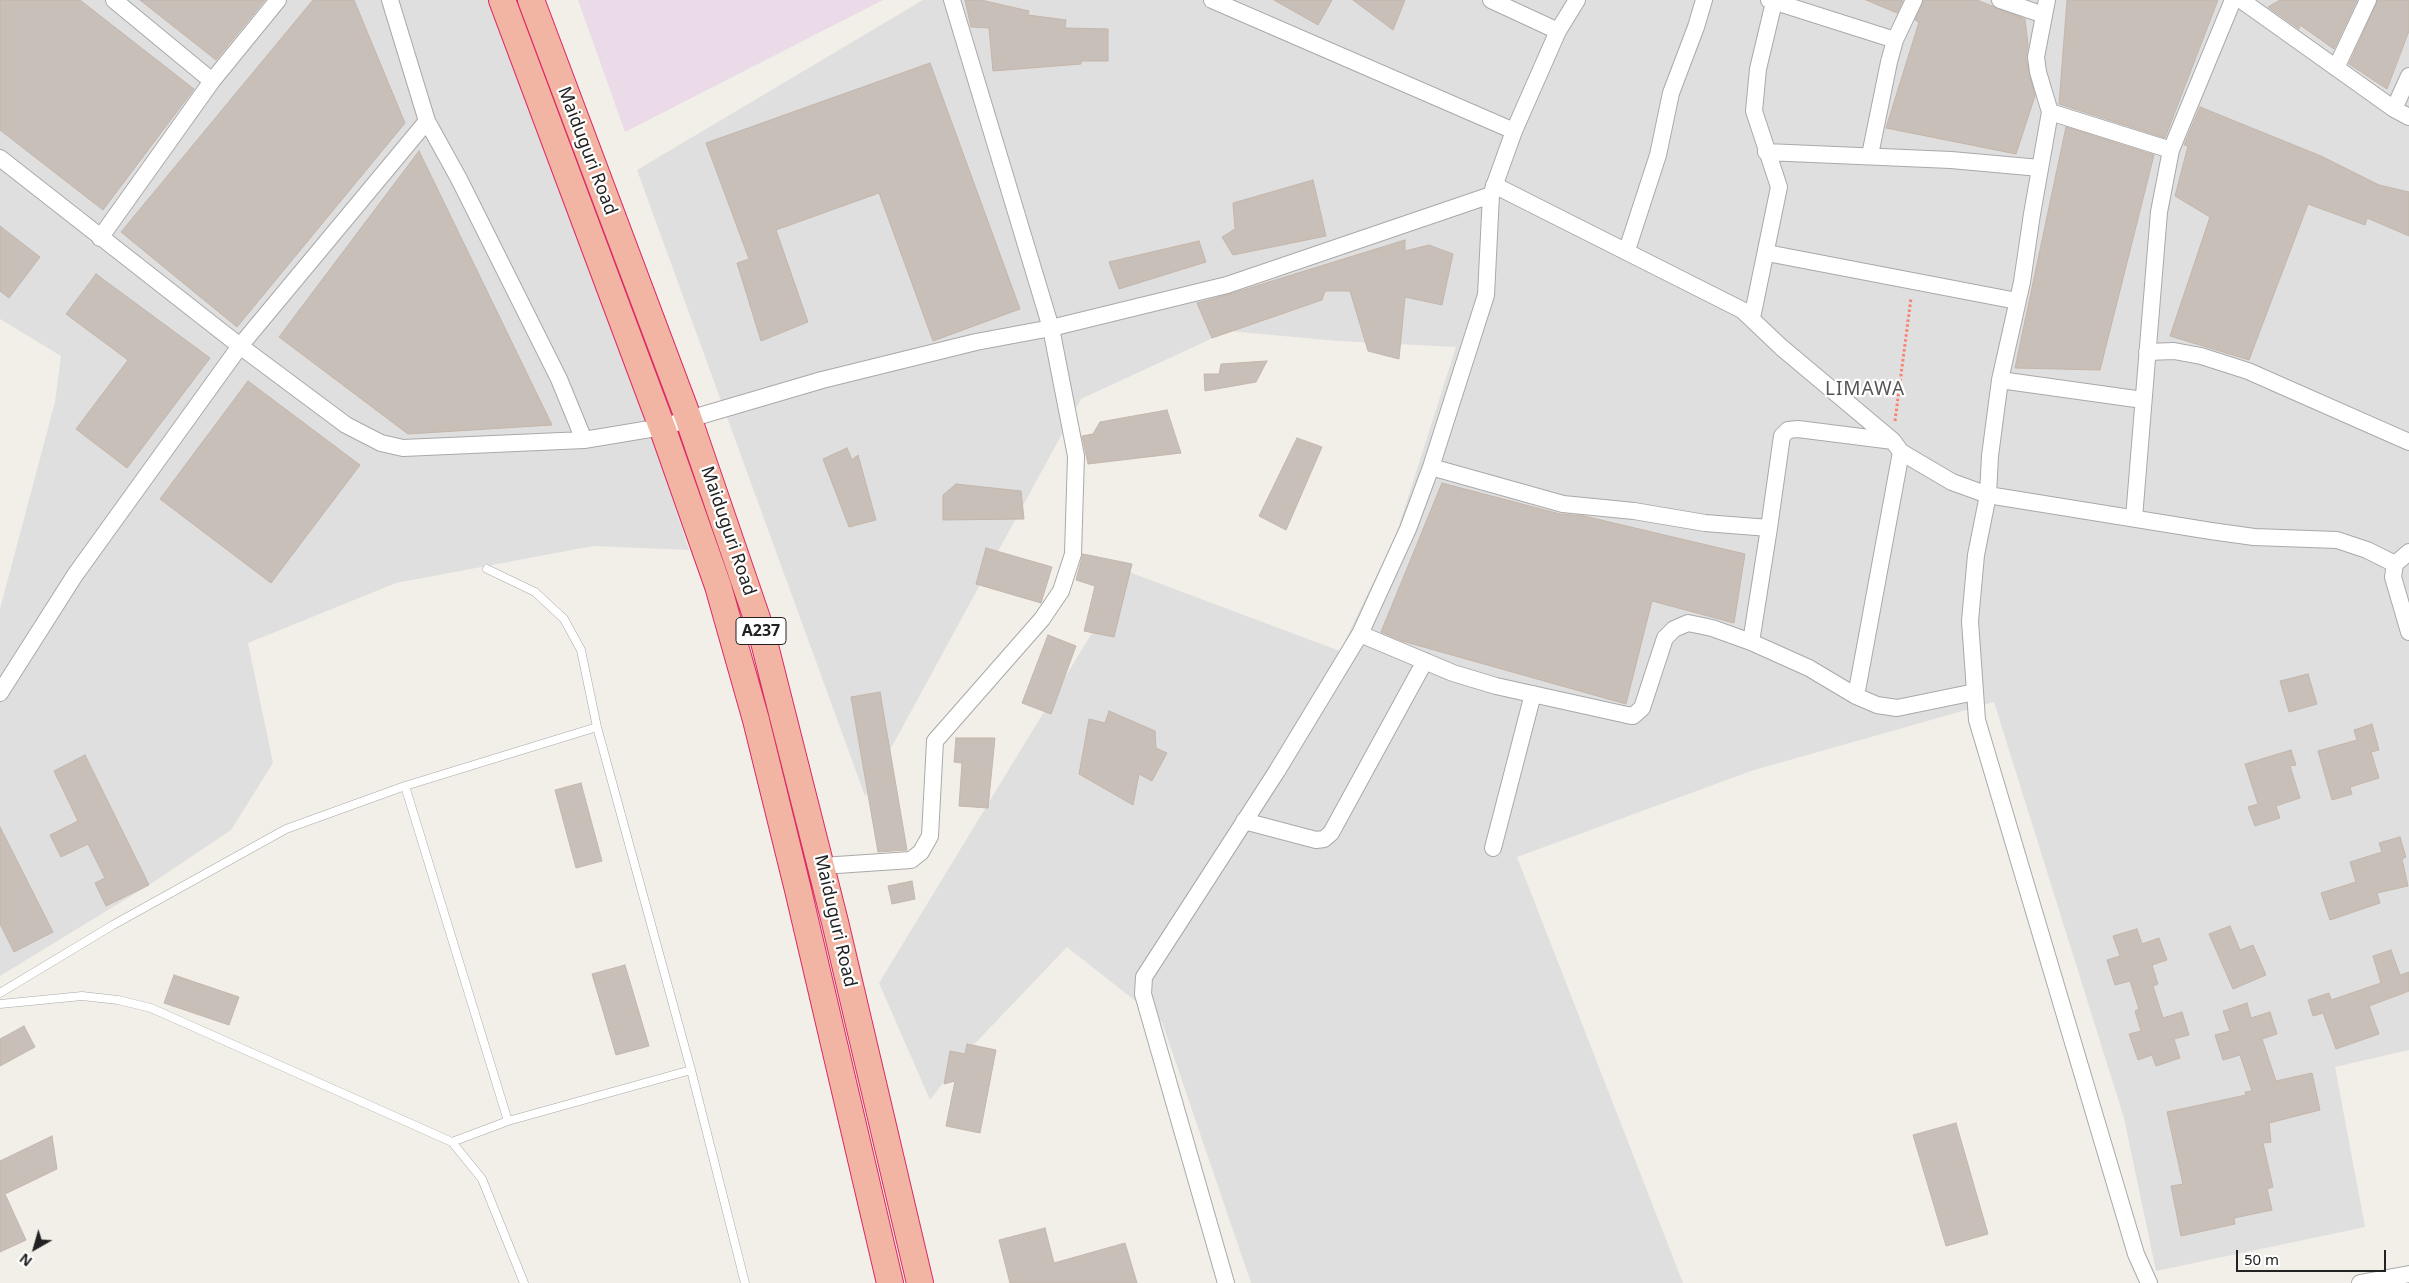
<!DOCTYPE html>
<html>
<head>
<meta charset="utf-8">
<style>
	body { margin:0 }
	#map { position:relative; width:2409px; height:1283px; overflow:hidden; background:#f2efe9; font-family:"Noto Sans",sans-serif }
	canvas { display:block }
	.north { position:absolute; left:10px; top:1223px; width:50px; height:50px; -webkit-text-stroke:4px #fff; paint-order:stroke; rotate:218deg; font-size:14px; font-weight:700; line-height:20px; text-align:center; color:#222 }
	.north::after { content:''; display:block; margin:auto; width:18px; height:22px; background:#222; clip-path:polygon(50% 0,100% 100%,50% 72%,0 100%) }
	.scale { position:absolute; left:2236px; top:1250px; width:150px; height:22px; box-sizing:border-box; border:2px solid #222; border-top:0; padding-left:6px; font-size:15px; line-height:18px; white-space:nowrap; color:#222; -webkit-text-stroke:4px #fff; paint-order:stroke }
</style>
</head>
<body>
<div id="map">
<canvas width="2409" height="1283"></canvas>
<div class="north">N</div>
<div class="scale">50 m</div>
</div>
<script>
const ctx = document.querySelector('canvas').getContext('2d');
ctx.lineJoin = 'round';
function fill(path, color) { ctx.fillStyle = color; ctx.fill(path, 'evenodd'); }
const shape = rows => new Path2D(rows.map(r => 'M' + r).join(''));
function trace(path, color, width, dash) { ctx.strokeStyle = color; ctx.lineWidth = width; ctx.lineCap = dash ? 'butt' : 'round'; ctx.setLineDash(dash || []); ctx.stroke(path); }
function write(font, color, halo, rows, align = 'center') {
  ctx.font = font + ' "Noto Sans",sans-serif'; ctx.lineWidth = 4.5; ctx.setLineDash([]); ctx.textBaseline = 'middle'; ctx.strokeStyle = halo; ctx.fillStyle = color; for (const [text, x, y, turn = 0] of rows) {
    ctx.save(); ctx.translate(x, y); ctx.rotate((+turn || 0) * Math.PI / 180); ctx.textAlign = isNaN(turn) ? turn : align; if (halo) ctx.strokeText(text, 0, 0); ctx.fillText(text, 0, 0); ctx.restore();
  }
}
fill(shape([
	[0,0,505,0,556,144,689,550,593,546,396,583,248,643,273,763,231,830,149,885,0,976,0,609,55,402,61,356,0,319],
	[923,0,2409,0,2409,1050,2335,1067,2365,1227,2156,1271,2124,1118,1994,702,1751,771,1517,857,1683,1283,1251,1283,1162,1022,1067,947,965,1054,930,1100,879,983,1129,572,1340,651,1396,535,1456,347,1338,341,1228,331,1081,399,865,796,637,170]
]), '#e0dfdf');
fill(shape([
	[578,0,883,0,625,132]
]), '#ebdbe8');
const building = shape([
	[0,0,80,0,194,89,103,210,0,130,0,0],
	[140,0,265,0,216,60,140,0],
	[313,0,354,0,405,123,237,327,121,232,313,0],
	[965,0,981,0,1029,11,1028,15,1066,20,1065,28,1108,29,1108,61,1081,61,1081,64,993,71,989,28,971,27,965,0],
	[1274,0,1332,0,1318,25,1274,0],
	[1353,0,1405,0,1393,30,1353,0],
	[1866,0,1903,0,1897,13,1866,0],
	[1924,0,1977,0,2025,19,2028,45,2026,58,2035,96,2016,154,1886,128,1919,22,1915,20,1924,0],
	[2067,0,2218,0,2165,138,2059,104,2067,0],
	[2280,0,2357,0,2334,49,2300,25,2299,29,2268,7,2280,0],
	[2378,0,2409,0,2409,31,2387,89,2349,64,2378,0],
	[930,63,1020,309,933,341,879,193,776,230,808,322,761,341,737,263,749,259,706,143,930,63],
	[2200,107,2321,156,2379,185,2409,192,2409,236,2367,218,2365,225,2308,204,2249,360,2170,336,2210,217,2175,196,2188,146,2184,145,2200,107],
	[2066,127,2154,155,2100,370,2015,368,2066,127],
	[419,151,552,425,408,434,279,337,419,151],
	[1313,180,1326,236,1233,255,1222,237,1235,229,1233,203,1313,180],
	[0,226,40,257,9,298,0,291,0,226],
	[1405,240,1405,251,1429,245,1453,254,1442,305,1405,297,1399,359,1368,351,1350,291,1325,291,1322,300,1212,338,1197,303,1230,294,1405,240],
	[1199,241,1206,262,1119,289,1109,262,1199,241],
	[96,274,210,358,127,468,76,429,128,360,66,314,96,274],
	[1267,361,1256,382,1205,391,1204,374,1219,374,1221,364,1267,361],
	[248,381,360,465,271,583,160,499,248,381],
	[1167,410,1181,453,1088,464,1082,436,1093,434,1100,422,1167,410],
	[1297,438,1322,447,1286,530,1259,516,1297,438],
	[847,448,852,460,858,455,876,520,849,527,823,459,847,448],
	[1442,483,1560,514,1584,516,1745,554,1734,623,1652,601,1626,704,1402,641,1381,632,1442,483],
	[956,484,1021,491,1024,519,943,520,943,495,956,484],
	[986,548,1052,567,1041,603,976,584,986,548],
	[1083,554,1132,564,1114,637,1084,631,1095,586,1076,580,1083,554],
	[1048,635,1076,646,1051,714,1022,703,1048,635],
	[2308,674,2317,704,2289,712,2280,681,2308,674],
	[880,692,907,850,878,852,851,697,880,692],
	[1109,711,1155,731,1156,748,1167,753,1152,781,1139,774,1133,805,1079,774,1089,719,1105,723,1109,711],
	[2372,724,2379,750,2371,752,2379,778,2350,787,2352,794,2332,800,2318,751,2357,740,2354,730,2372,724],
	[956,738,995,738,988,808,959,806,962,763,954,762,956,738],
	[2291,750,2296,765,2290,766,2300,798,2276,806,2280,818,2255,826,2248,807,2258,804,2245,764,2291,750],
	[85,755,149,885,106,906,95,883,105,878,88,844,61,857,50,835,78,821,54,771,85,755],
	[581,783,602,861,576,868,555,790,581,783],
	[0,827,53,932,14,952,0,924,0,827],
	[2400,837,2406,857,2402,859,2408,886,2377,893,2380,903,2330,920,2321,893,2356,882,2350,862,2382,852,2379,843,2400,837],
	[912,881,915,899,892,904,888,886,912,881],
	[2230,926,2240,950,2253,945,2266,975,2233,989,2209,934,2230,926],
	[2137,929,2142,944,2159,938,2167,960,2152,965,2158,984,2153,986,2163,1018,2182,1012,2189,1035,2174,1039,2180,1058,2156,1066,2152,1055,2138,1060,2129,1034,2141,1031,2135,1011,2139,1009,2130,981,2115,985,2107,960,2120,956,2113,936,2137,929],
	[2391,950,2400,975,2409,972,2409,991,2369,1006,2379,1034,2336,1049,2323,1013,2313,1016,2308,1000,2329,993,2331,1000,2381,983,2373,956,2391,950],
	[625,965,649,1046,616,1055,592,974,625,965],
	[174,975,239,997,229,1025,164,1003,174,975],
	[2247,1003,2251,1018,2270,1012,2277,1034,2262,1039,2276,1081,2312,1073,2320,1110,2269,1123,2271,1142,2263,1143,2273,1187,2267,1189,2272,1210,2234,1218,2235,1224,2181,1236,2171,1186,2183,1184,2167,1112,2246,1095,2245,1092,2252,1091,2240,1055,2223,1060,2215,1035,2230,1031,2223,1011,2247,1003],
	[24,1026,35,1047,0,1066,0,1039,24,1026],
	[967,1044,996,1050,980,1133,946,1126,955,1081,944,1084,950,1051,965,1054,967,1044],
	[1956,1123,1988,1234,1946,1246,1913,1135,1956,1123],
	[52,1136,57,1169,5,1194,26,1240,0,1252,0,1161,52,1136],
	[1045,1228,1054,1263,1125,1243,1137,1283,1010,1283,999,1240,1045,1228]
]);
fill(building, '#c7bfb8');
trace(building, '#c4b6ab', 1);
const service = shape([
	[487,569,535,592,564,619,581,650,597,727,691,1070,745,1283],
	[405,786,508,1121],
	[0,993,113,925,286,829,405,786,597,727],
	[0,1004,82,996,118,1000,151,1008,452,1142,482,1179,524,1283],
	[452,1142,508,1121,691,1070]
]);
const minor = shape([
	[114,0,212,81],
	[390,0,427,121,459,179,559,379,584,440],
	[1212,0,1514,131],
	[1491,0,1558,31],
	[1769,0,1895,40],
	[2000,0,2044,15],
	[2047,0,2036,57,2038,72,2050,112],
	[2241,0,2394,109,2409,117],
	[2336,68,2368,0],
	[2394,109,2409,76],
	[1766,152,1951,160,2040,168],
	[1870,155,1889,62,1895,40,1914,0],
	[0,158,240,346,346,425,381,443,403,448,584,440,662,427,822,380,976,342,1051,328,1227,285,1491,195],
	[1494,185,1742,310,1781,347,1893,441,1901,452,1952,482,1988,495,2211,531,2254,537,2337,540,2367,550,2395,564],
	[100,238,212,81,278,0],
	[1627,250,1658,155,1671,93,1696,27,1704,0],
	[1767,253,2017,301],
	[1752,318,1779,187,1754,111,1758,69,1774,2],
	[2147,352,2174,351,2201,356,2248,371,2409,442],
	[2000,380,2143,400],
	[1431,467,1563,504,1634,511,1705,523,1769,528,1751,642],
	[2134,518,2159,212,2171,150,2233,0],
	[1769,528,1782,436,1788,430,1798,429,1893,441],
	[2409,552,2395,564,2393,577,2409,632],
	[1360,634,1453,673,1496,686,1627,715,1633,716,1642,708,1665,638,1674,629,1688,623,1712,628,1751,642,1809,668,1856,696,1877,705,1897,708,1975,692],
	[0,693,75,575,240,346,427,121],
	[1856,696,1901,452],
	[1244,821,1316,840,1324,839,1331,833,1425,661],
	[1493,848,1533,694],
	[822,866,911,860,921,852,930,836,935,741,1042,619,1061,591,1073,554,1076,456,1051,328,952,0],
	[1226,1283,1143,994,1144,977,1277,771,1360,634,1408,529,1431,467,1486,295,1491,195,1514,131,1558,31,1577,0],
	[2149,1283,2136,1254,1977,720,1970,621,1976,555,1988,495,1990,456,2000,380,2022,282,2032,214,2050,112,2171,150],
	[2360,1283,2409,1274]
]);
const trunk = shape([
	[502,0,662,427,718,586,756,720,798,890,890,1283],
	[531,0,689,420,761,630,835,922,920,1283]
]);
trace(service, '#a9a9a9', 9);
trace(minor, '#a9a9a9', 18);
trace(trunk, '#dc2a67', 28);
trace(shape([
	[1895,421,1911,298]
]), '#fa8072', 3, [2.5, 2.5]);
trace(service, '#fff', 8);
trace(minor, '#fff', 16);
trace(trunk, '#f2b4a3', 26);
for (const [x, y, w] of [
	[761,631,50]
]) { const box = new Path2D(); box.roundRect(x - w / 2, y - 13.5, w, 27, 4); ctx.fillStyle = '#fff'; ctx.fill(box); trace(box, '#222', 1); }
write('bold 16px', '#222', null, [
	["A237",761,631]
]);
write('18px', '#222', '#fff', [
	["Maiduguri Road",587,151,69],
	["Maiduguri Road",728,531,71],
	["Maiduguri Road",835,921,77]
]);
ctx.letterSpacing = '1px';
write('19px', '#555', '#fff', [
	["LIMAWA",1865,390]
]);
ctx.letterSpacing = '0px';
</script>
</body>
</html>
